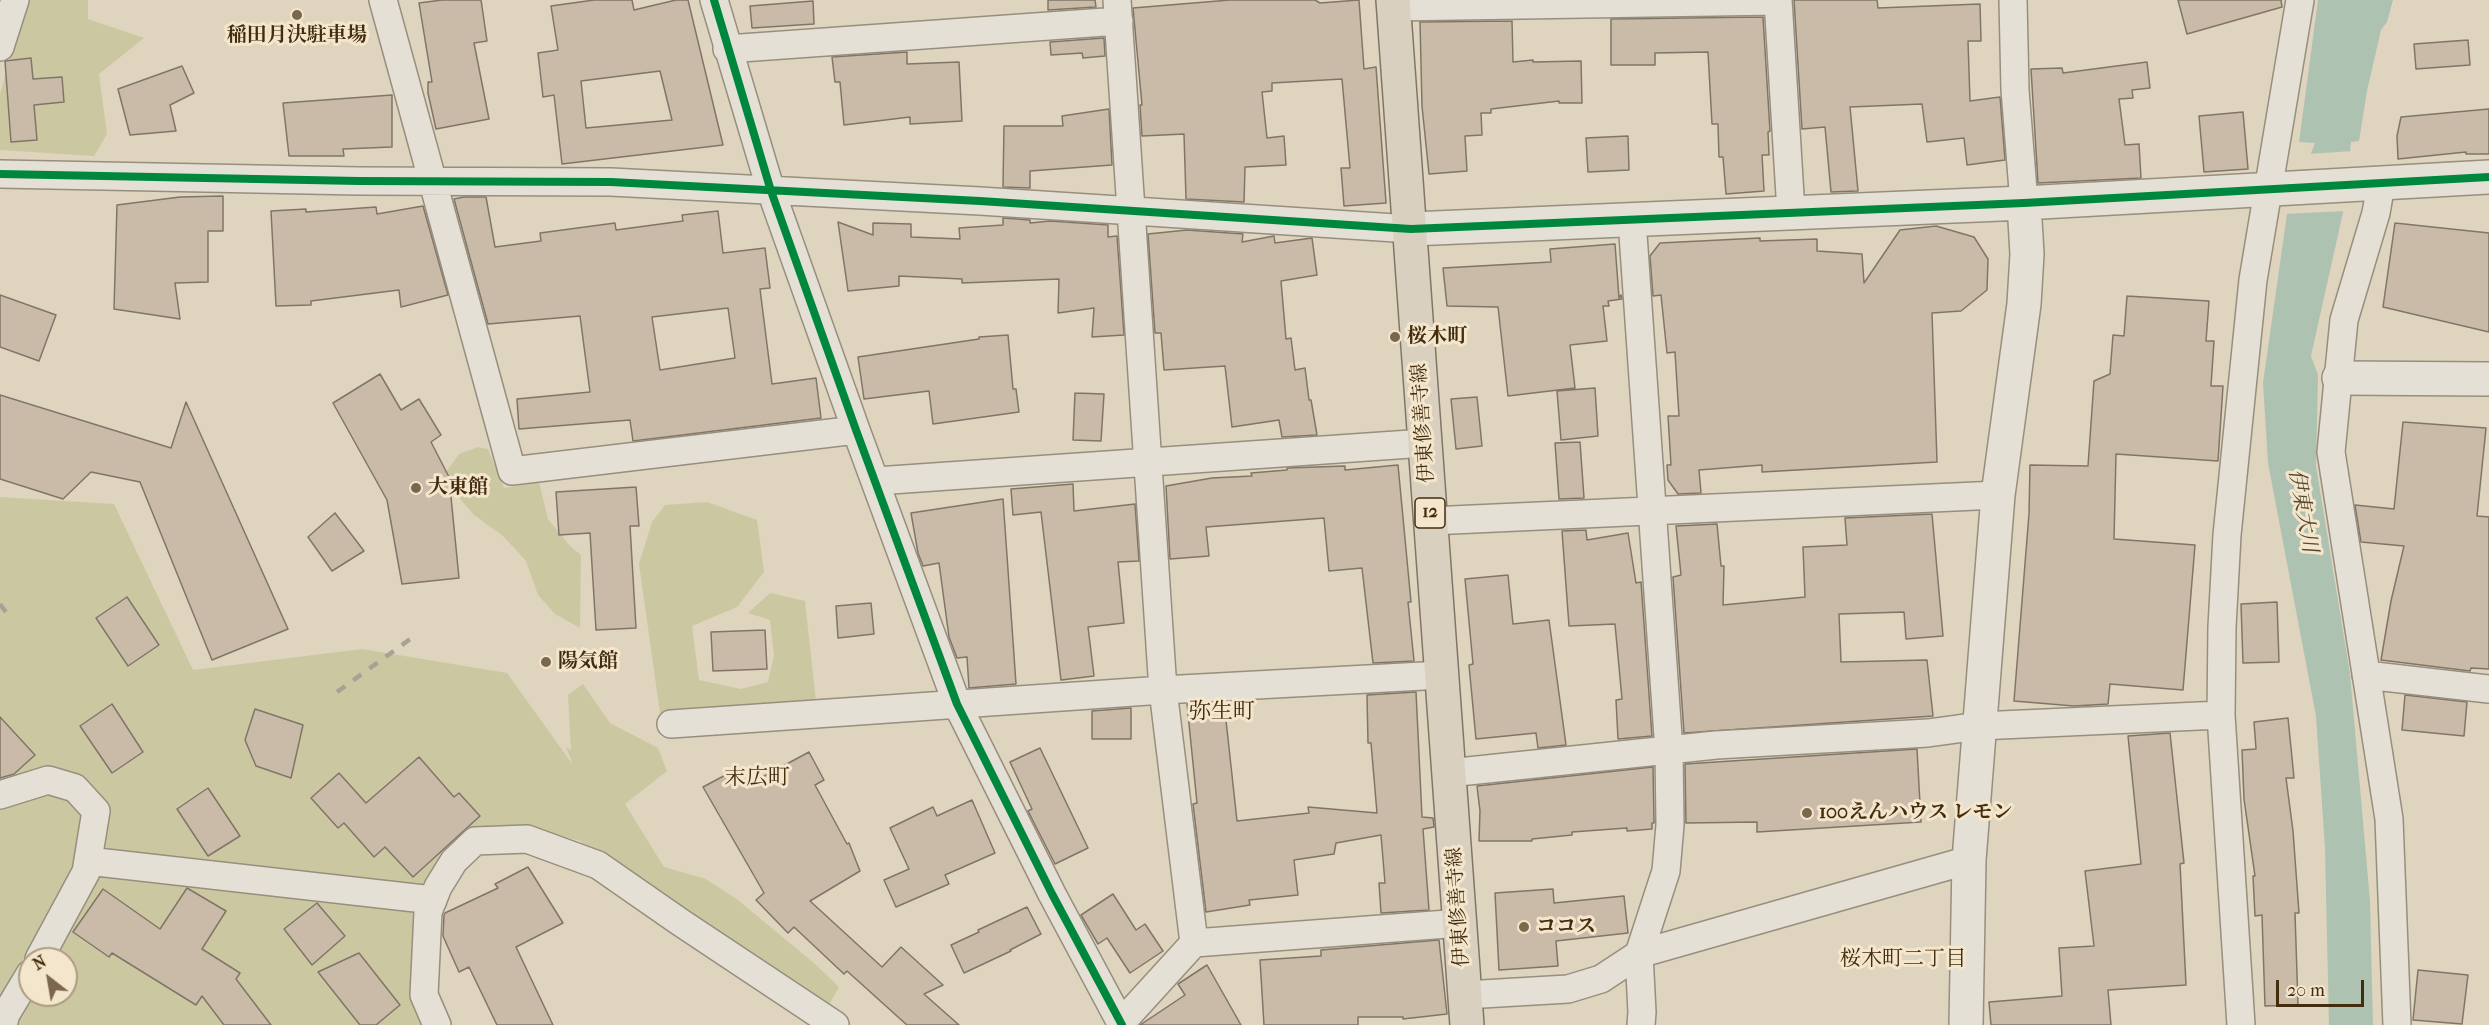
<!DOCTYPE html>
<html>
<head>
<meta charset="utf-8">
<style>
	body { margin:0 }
	#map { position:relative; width:2489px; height:1025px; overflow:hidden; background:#dfd4be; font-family:"IM FELL French Canon",serif }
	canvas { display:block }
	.north { position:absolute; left:18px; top:947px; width:60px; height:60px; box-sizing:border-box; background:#f3e6cc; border:2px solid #ad9c80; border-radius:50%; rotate:329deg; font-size:16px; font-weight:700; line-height:24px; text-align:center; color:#442c0f }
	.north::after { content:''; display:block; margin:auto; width:21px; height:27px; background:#7a674c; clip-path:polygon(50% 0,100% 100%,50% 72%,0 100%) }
	.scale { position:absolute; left:2276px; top:980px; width:88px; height:27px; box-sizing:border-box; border:3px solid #442c0f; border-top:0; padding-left:8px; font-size:18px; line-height:21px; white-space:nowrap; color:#442c0f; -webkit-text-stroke:4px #f3e6cc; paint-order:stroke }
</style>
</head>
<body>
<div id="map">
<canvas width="2489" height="1025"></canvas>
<div class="north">N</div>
<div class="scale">20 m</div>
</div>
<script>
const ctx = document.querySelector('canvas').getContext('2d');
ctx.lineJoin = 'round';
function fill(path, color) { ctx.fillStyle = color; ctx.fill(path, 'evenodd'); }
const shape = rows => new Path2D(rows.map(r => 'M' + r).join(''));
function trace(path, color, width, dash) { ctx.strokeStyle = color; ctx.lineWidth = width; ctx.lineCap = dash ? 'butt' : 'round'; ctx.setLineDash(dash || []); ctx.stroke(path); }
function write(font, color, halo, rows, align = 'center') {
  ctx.font = font + ' "IM FELL French Canon","Noto Serif JP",serif'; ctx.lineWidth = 6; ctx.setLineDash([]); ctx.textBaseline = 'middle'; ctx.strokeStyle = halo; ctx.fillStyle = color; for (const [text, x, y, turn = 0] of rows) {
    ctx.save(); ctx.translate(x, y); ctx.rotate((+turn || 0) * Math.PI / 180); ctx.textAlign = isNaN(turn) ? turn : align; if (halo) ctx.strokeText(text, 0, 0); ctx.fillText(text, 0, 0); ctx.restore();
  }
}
fill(shape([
	[27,0,88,0,88,19,144,38,99,74,107,134,94,156,0,150,0,94],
	[478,447,488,449,504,488,539,482,548,519,570,546,581,555,580,628,555,614,538,595,526,561,503,536,474,515,455,493,446,472,459,454],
	[0,497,114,504,193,670,362,649,507,673,573,765,566,747,571,750,568,695,583,684,610,723,658,748,667,771,625,804,664,867,706,879,738,900,815,964,839,987,829,1005,623,873,580,841,552,833,538,834,454,861,426,950,443,1025,0,1025],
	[30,959,66,959,66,995,30,995],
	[707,502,757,520,764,572,737,607,692,626,699,680,741,689,768,682,774,656,770,620,748,613,770,593,805,601,816,702,697,707,660,713,639,564,652,522,665,505]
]), '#cbc8a1');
fill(shape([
	[2318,0,2393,0,2387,22,2381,30,2367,91,2359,141,2351,142,2344,208,2311,356,2318,375,2316,466,2350,674,2370,901,2373,1025,2329,1025,2325,848,2316,716,2268,463,2263,383,2287,214,2315,143,2299,142]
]), '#aec2b1');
fill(shape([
	[2353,151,2346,211,2284,214,2307,154]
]), '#dfd4be');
const building = shape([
	[442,0,481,0,487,41,474,43,489,119,436,129,428,93,428,82,432,82,419,3,442,0],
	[594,0,632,0,634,10,676,0,688,0,723,145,562,164,554,95,543,97,538,53,558,50,551,6,594,0],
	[660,71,672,120,586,128,581,81,660,71],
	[1048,0,1095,0,1096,7,1048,10,1048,0],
	[1230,0,1315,0,1320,3,1359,0,1364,69,1376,67,1386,203,1344,206,1341,168,1350,168,1342,79,1272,83,1272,91,1262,92,1267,138,1284,136,1286,165,1245,167,1244,202,1186,199,1184,134,1142,136,1140,105,1142,105,1133,8,1230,0],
	[1794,0,1877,0,1878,8,1980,4,1981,41,1968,41,1970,101,2000,97,2005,160,1967,165,1964,138,1927,142,1922,104,1850,107,1858,191,1831,192,1825,127,1802,129,1794,0],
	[2178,0,2281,0,2282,7,2187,34,2178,0],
	[813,1,814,24,752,28,750,6,813,1],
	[1763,17,1770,131,1768,132,1769,155,1762,155,1764,191,1726,194,1723,157,1719,157,1718,124,1712,124,1708,52,1655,53,1655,65,1611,65,1611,19,1763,17],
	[1512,21,1513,62,1533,60,1533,62,1581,61,1582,103,1559,103,1559,101,1491,109,1491,113,1481,113,1482,135,1465,136,1467,171,1429,174,1422,106,1420,22,1512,21],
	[1104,38,1105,56,1083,58,1082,53,1051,55,1050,42,1104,38],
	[2468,40,2470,65,2416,69,2414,44,2468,40],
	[907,52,907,64,959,62,962,121,910,124,910,117,844,125,840,82,835,82,832,57,907,52],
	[31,58,33,79,62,77,64,102,34,105,37,140,11,142,5,61,31,58],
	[2147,62,2150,88,2132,90,2133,98,2119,99,2125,145,2139,144,2141,178,2038,183,2031,69,2062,68,2063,73,2147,62],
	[182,66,194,93,170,105,176,131,130,135,118,89,182,66],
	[392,95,392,147,343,149,344,156,289,156,283,103,392,95],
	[1109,109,1112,165,1030,171,1030,188,1003,187,1004,126,1063,126,1062,116,1109,109],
	[2489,109,2489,154,2466,154,2466,152,2398,159,2397,136,2401,117,2489,109],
	[2243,112,2248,169,2204,172,2199,116,2243,112],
	[1628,136,1629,170,1588,172,1586,138,1628,136],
	[223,196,223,231,208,231,208,282,175,283,180,319,114,309,117,205,180,197,223,196],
	[464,197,486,197,495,247,541,241,540,233,615,223,616,230,683,221,682,215,718,211,723,253,765,248,770,288,760,289,772,384,816,378,821,418,633,441,630,420,519,429,517,399,590,392,580,316,488,324,454,199,464,197],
	[728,308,735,358,660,370,652,317,728,308],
	[423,206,448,295,401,307,399,290,311,301,311,305,276,306,271,211,306,209,306,212,376,207,377,214,423,206],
	[1003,218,1030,220,1030,223,1050,221,1108,225,1108,237,1117,236,1124,335,1092,337,1094,308,1058,313,1059,279,962,283,962,279,899,276,899,286,848,291,838,222,873,235,873,223,911,224,911,237,960,239,959,228,1003,225,1003,218],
	[2395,223,2489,233,2489,332,2383,307,2395,223],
	[1936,226,1974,237,1988,259,1987,290,1961,311,1932,313,1937,462,1762,472,1762,465,1699,470,1701,493,1678,494,1668,480,1667,465,1671,465,1668,416,1679,416,1675,352,1667,353,1661,295,1653,296,1650,256,1660,243,1760,238,1760,241,1817,239,1817,251,1862,254,1864,283,1900,230,1936,226],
	[1187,230,1243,234,1242,242,1274,236,1275,243,1312,238,1317,275,1281,281,1286,339,1291,338,1295,370,1305,368,1309,400,1311,400,1317,435,1282,437,1279,420,1232,427,1225,366,1164,370,1161,333,1155,333,1148,234,1187,230],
	[1615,244,1619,298,1621,295,1622,299,1608,301,1609,306,1603,306,1607,341,1570,345,1575,388,1508,396,1498,307,1447,306,1443,268,1551,262,1550,249,1615,244],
	[0,295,56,315,39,361,0,347,0,295],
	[2127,296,2209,301,2206,341,2214,341,2211,386,2223,386,2218,461,2116,454,2114,539,2195,545,2183,690,2110,684,2108,704,2074,706,2014,701,2029,514,2030,465,2088,466,2094,381,2110,374,2113,335,2124,336,2127,296],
	[1008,335,1013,389,1016,389,1019,412,933,424,929,391,864,399,858,357,979,339,979,337,1008,335],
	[380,374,401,410,419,399,441,435,431,442,449,477,459,578,402,584,387,500,333,403,380,374],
	[1595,388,1598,436,1561,440,1557,391,1595,388],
	[1075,393,1104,394,1101,441,1073,440,1075,393],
	[0,395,171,448,186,402,288,629,212,660,140,482,91,472,63,499,0,479,0,395],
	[1477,397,1482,446,1456,449,1451,399,1477,397],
	[2403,422,2486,428,2477,516,2489,517,2489,669,2471,668,2470,671,2381,660,2391,601,2404,546,2361,542,2355,505,2394,509,2403,422],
	[1580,442,1584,498,1559,499,1555,443,1580,442],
	[1398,465,1411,602,1408,602,1414,661,1373,663,1362,568,1329,571,1324,518,1206,527,1209,556,1170,559,1166,486,1212,478,1252,476,1251,473,1287,470,1287,468,1345,466,1345,470,1398,465],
	[1073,484,1074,511,1135,504,1139,561,1118,562,1124,623,1088,627,1094,676,1061,680,1041,512,1013,515,1011,489,1073,484],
	[636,487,639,526,630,526,636,628,596,630,590,533,559,535,556,492,636,487],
	[1003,499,1016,684,969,688,967,657,957,658,949,637,939,563,923,566,918,553,911,513,1003,499],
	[335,513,364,551,332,571,308,537,335,513],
	[1932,514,1943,636,1906,639,1904,612,1839,614,1841,662,1927,660,1933,716,1684,733,1673,577,1681,575,1676,526,1717,524,1721,566,1724,566,1723,605,1805,597,1803,547,1847,545,1845,518,1932,514],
	[1586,530,1587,540,1628,533,1636,583,1641,582,1652,736,1618,739,1616,700,1622,699,1615,624,1569,626,1562,531,1586,530],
	[1508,575,1513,624,1549,620,1566,745,1538,748,1536,733,1476,739,1469,665,1473,664,1465,579,1508,575],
	[127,597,159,645,128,666,96,618,127,597],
	[2277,602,2279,662,2243,663,2241,604,2277,602],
	[871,603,874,634,838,638,836,606,871,603],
	[765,630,767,669,713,671,711,632,765,630],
	[1416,692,1422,817,1433,818,1434,827,1423,829,1429,910,1381,913,1379,883,1385,883,1381,835,1336,843,1334,854,1294,860,1298,895,1249,900,1250,905,1206,912,1193,804,1197,803,1187,704,1224,702,1237,821,1309,813,1308,807,1377,813,1371,743,1368,743,1367,695,1416,692],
	[2405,695,2467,702,2464,736,2402,730,2405,695],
	[112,704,143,752,112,773,80,726,112,704],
	[1131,708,1131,739,1092,739,1092,711,1131,708],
	[255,709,303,725,291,778,256,766,245,740,255,709],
	[0,717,35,755,14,774,0,778,0,717],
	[2288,718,2294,778,2286,778,2293,831,2299,913,2295,913,2298,1005,2265,1006,2262,915,2255,916,2253,876,2255,876,2244,799,2242,750,2256,749,2254,722,2288,718],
	[2170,733,2184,863,2180,864,2186,985,2108,990,2111,1025,1991,1025,1989,1002,2062,996,2059,948,2094,946,2085,871,2141,864,2128,736,2170,733],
	[1040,748,1088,848,1055,864,1028,811,1032,809,1010,762,1040,748],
	[1917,749,1921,822,1757,832,1757,822,1686,823,1685,764,1917,749],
	[809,752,824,780,815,785,847,844,849,843,860,871,810,901,882,967,901,947,943,985,924,994,959,1025,907,1025,847,971,844,974,794,927,788,933,756,900,764,893,703,787,735,770,744,787,809,752],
	[419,757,454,797,459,793,480,816,413,877,385,847,374,857,344,823,338,828,311,798,339,773,366,803,419,757],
	[1653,767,1654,823,1652,823,1652,829,1627,831,1627,828,1572,832,1572,835,1532,839,1532,841,1479,841,1480,811,1477,786,1653,767],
	[208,788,240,836,208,856,177,809,208,788],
	[972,800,995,853,945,875,949,884,896,907,884,880,909,869,890,828,933,807,937,816,972,800],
	[528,867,563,923,516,947,553,1025,497,1025,469,967,459,972,443,936,444,915,445,913,498,888,495,884,528,867],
	[187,888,226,911,202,949,240,973,236,979,271,1025,224,1025,202,996,196,1005,112,953,109,957,73,932,103,889,160,929,187,888],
	[1553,889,1554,903,1624,896,1628,933,1556,941,1558,966,1499,970,1495,893,1553,889],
	[1113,894,1136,930,1145,924,1163,951,1130,973,1107,938,1098,944,1081,915,1113,894],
	[317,903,345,936,312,965,284,929,317,903],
	[1027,907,1041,934,1010,950,1011,951,964,973,951,945,979,932,978,930,1027,907],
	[1439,940,1447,1014,1403,1019,1403,1017,1358,1017,1358,1025,1264,1025,1260,960,1321,956,1321,950,1439,940],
	[359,953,400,1005,376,1025,360,1025,318,972,359,953],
	[1207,965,1241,1025,1140,1025,1185,995,1178,984,1207,965],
	[2418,970,2468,975,2462,1024,2413,1020,2418,970]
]);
fill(building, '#cabba9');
trace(building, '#807667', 1.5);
const minor = shape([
	[383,0,512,471,856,430],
	[714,0,771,191,856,430,957,704,1052,894,1122,1025],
	[1117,0,1163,690,1194,943],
	[1778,0,1791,212],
	[2013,0,2015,90,2024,203],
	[1393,7,1778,1],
	[0,47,15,0],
	[727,49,1119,21],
	[0,174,359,181,611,182,980,201,1411,229],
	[2381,184,2376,213,2344,320,2331,452,2389,819,2397,1025],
	[1632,220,1669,751,1670,825,1666,871,1639,954,1642,1012,1641,1025],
	[876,481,1425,443],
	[1430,521,1998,495],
	[2366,675,2489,689],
	[671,724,1163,690,1442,675],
	[1449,773,1716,745,1928,733,1979,726,2221,715],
	[0,795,48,780,75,788,96,811,86,872,39,959],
	[88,861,433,900],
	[1465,995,1568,989,1601,979,1639,954,1969,860],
	[1121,1023,1194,943,1461,923],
	[3,1025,6,1014,30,974],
	[437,1025,424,995,428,912,438,887,454,861,475,841,527,839,598,865,680,922,835,1025],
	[2241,1025,2221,715,2222,627,2227,535,2253,280,2300,0]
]);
const tertiary = shape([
	[1411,229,2024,203,2489,177],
	[2339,378,2489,379],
	[1966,1025,1969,860,1998,495,2024,304,2027,254,2024,203]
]);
const primary = shape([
	[1393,0,1467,1025]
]);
trace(minor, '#978e7e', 30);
trace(tertiary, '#978e7e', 36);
trace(primary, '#807667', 36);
trace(minor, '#e5e0d5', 27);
trace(tertiary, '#e5e0d5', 33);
trace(primary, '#d9d0c0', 33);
trace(shape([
	[0,604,8,615],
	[337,692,413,637]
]), '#a8a196', 4.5, [10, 10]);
trace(shape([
	[714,0,771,191,856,430,957,704,1052,894,1122,1025],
	[0,174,359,181,611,182,980,201,1411,229,2024,203,2489,177]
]), '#00873e', 8);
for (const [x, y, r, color] of [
	[297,15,6,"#7a674c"],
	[1395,337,6,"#7a674c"],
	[416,488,6,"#7a674c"],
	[546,662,6,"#7a674c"],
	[1807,813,6,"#7a674c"],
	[1524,927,6,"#7a674c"]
]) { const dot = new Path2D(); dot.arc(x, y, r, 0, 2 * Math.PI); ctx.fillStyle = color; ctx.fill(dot); trace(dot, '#f3e6cc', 2); }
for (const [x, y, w] of [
	[1430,513,30]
]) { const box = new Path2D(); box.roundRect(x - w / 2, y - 15, w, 30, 4.5); ctx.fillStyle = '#f3e6cc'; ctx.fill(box); trace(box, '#442c0f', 1.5); }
write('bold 18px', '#442c0f', null, [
	["12",1430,513]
]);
write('bold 20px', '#442c0f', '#f3e6cc', [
	["稲田月決駐車場",297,36,"center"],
	["桜木町",1407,337],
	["大東館",428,488],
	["陽気館",558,662],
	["100えんハウス レモン",1819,813],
	["ココス",1536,927]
], 'left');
write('20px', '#442c0f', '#f3e6cc', [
	["伊東修善寺線",1424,423,-94],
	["伊東修善寺線",1459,907,-94]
]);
write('italic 21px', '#55482e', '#f3e6cc', [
	["伊東大川",2302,511,80]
]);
write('21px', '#442c0f', '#f3e6cc', [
	["桜木町二丁目",1903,960]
]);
write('22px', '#442c0f', '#f3e6cc', [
	["弥生町",1222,713],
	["末広町",757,779]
]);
</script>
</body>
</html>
